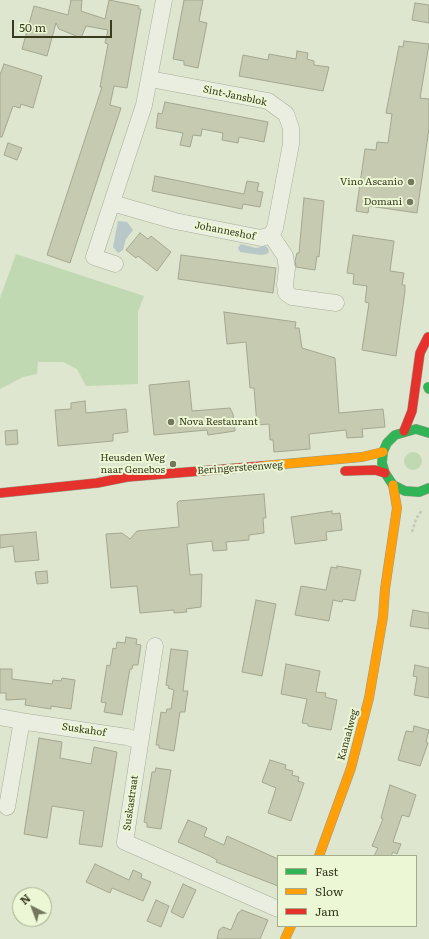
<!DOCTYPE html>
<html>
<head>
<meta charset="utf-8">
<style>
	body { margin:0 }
	#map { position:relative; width:429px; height:939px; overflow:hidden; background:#dee6d0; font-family:Literata,serif }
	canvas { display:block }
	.legend { position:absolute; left:277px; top:855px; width:140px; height:72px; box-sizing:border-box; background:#ecf7d6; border:1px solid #a4ac8d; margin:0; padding:5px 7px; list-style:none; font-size:12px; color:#393b1f }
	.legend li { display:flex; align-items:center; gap:8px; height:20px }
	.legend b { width:20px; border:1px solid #a4ac8d }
	.north { position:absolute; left:12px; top:887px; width:40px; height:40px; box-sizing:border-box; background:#ecf7d6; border:1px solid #a4ac8d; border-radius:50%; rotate:318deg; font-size:11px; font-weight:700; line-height:16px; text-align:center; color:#393b1f }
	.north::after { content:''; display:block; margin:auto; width:14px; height:18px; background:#73775d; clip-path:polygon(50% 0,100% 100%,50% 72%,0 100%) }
	.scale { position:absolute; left:12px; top:20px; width:100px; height:18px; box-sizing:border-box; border:2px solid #393b1f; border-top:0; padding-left:5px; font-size:12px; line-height:14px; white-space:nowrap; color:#393b1f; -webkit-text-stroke:3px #ecf7d6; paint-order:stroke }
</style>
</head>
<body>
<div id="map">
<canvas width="429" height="939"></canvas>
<ul class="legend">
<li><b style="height:5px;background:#30b455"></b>Fast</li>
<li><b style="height:5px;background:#ff9f0a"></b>Slow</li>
<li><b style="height:5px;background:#e5322d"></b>Jam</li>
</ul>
<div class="north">N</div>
<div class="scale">50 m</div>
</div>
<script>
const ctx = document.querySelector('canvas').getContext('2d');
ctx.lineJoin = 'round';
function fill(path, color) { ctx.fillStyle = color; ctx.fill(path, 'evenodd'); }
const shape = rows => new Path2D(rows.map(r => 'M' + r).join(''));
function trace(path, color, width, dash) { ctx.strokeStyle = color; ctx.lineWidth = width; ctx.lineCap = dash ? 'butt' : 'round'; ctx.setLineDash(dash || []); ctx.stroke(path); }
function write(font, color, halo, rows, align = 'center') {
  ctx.font = font + ' Literata,serif'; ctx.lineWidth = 4; ctx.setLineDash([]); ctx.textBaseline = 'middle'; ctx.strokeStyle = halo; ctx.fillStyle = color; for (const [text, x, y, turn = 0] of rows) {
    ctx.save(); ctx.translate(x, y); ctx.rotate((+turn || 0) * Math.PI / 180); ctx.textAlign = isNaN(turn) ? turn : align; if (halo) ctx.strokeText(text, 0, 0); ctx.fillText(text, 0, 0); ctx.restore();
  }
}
fill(shape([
	[16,254,144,296,138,312,138,384,86,386,77,369,63,362,38,362,37,374,23,377,0,389,0,298],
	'404 461a9 9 0 1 1 18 0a9 9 0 1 1-18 0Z'
]), '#c0d9b2');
fill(shape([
	[118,221,127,222,133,230,126,239,123,250,118,253,113,247],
	[241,244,256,248,265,246,268,248,269,252,267,254,261,255,240,252,238,248]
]), '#b8c7c7');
const building = shape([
	[71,0,82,0,81,11,105,19,109,0,139,6,139,9,141,9,127,88,114,86,110,105,121,108,70,263,47,255,102,87,100,87,108,44,105,43,108,30,86,26,81,38,59,29,56,23,47,56,22,49,34,6,68,15,71,0],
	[184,0,203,0,199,21,207,23,198,68,184,65,184,61,173,59,184,0],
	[415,3,429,5,429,23,412,20,415,3],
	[404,41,429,44,420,98,429,99,429,128,417,213,369,206,368,213,356,211,365,149,376,150,377,142,388,143,392,114,386,113,399,46,403,47,404,41],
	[297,51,308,53,307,59,314,61,314,65,329,67,323,91,239,76,243,55,268,60,269,54,296,59,297,51],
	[4,64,42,76,33,108,21,104,20,108,13,106,2,137,0,137,0,75,4,64],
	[165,102,268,122,264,142,239,137,238,143,222,140,223,133,202,129,201,136,193,135,190,147,180,145,183,133,156,128,158,113,162,114,165,102],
	[8,143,22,148,17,160,4,155,8,143],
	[155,176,244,194,247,181,259,183,257,191,263,192,260,207,243,204,242,209,152,191,155,176],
	[304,198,324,201,319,257,317,256,315,270,296,267,295,261,297,253,299,253,304,198],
	[140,233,148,239,151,236,171,252,157,271,138,256,136,258,126,250,140,233],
	[353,235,394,241,390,271,404,273,402,285,405,285,405,291,396,356,362,350,369,303,365,302,367,286,353,284,354,274,347,273,353,235],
	[181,255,276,268,273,293,178,279,181,255],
	[224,312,296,322,295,328,299,328,302,348,335,358,339,413,383,409,385,427,362,429,363,437,347,438,346,430,309,434,310,449,274,452,273,440,270,440,269,424,257,425,254,388,250,388,246,342,227,344,224,312],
	[189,381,192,411,230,408,233,414,235,431,208,435,207,430,154,435,149,385,189,381],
	[85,401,86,413,126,409,128,432,113,434,113,441,58,446,55,410,71,409,71,403,85,401],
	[17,430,18,444,6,445,5,431,17,430],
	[264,494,266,518,263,518,264,533,249,535,249,540,226,542,227,550,213,551,212,541,187,544,190,575,202,574,201,607,186,609,187,612,174,613,174,610,140,613,137,586,111,588,106,534,122,533,130,539,137,531,179,527,177,503,179,501,264,494],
	[332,511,332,514,340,513,342,530,326,532,327,540,295,544,291,517,332,511],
	[36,532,39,560,15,562,13,546,0,548,0,535,36,532],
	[337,566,361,570,355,601,343,599,342,602,333,600,329,621,295,615,301,586,326,590,331,567,337,568,337,566],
	[47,571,48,583,37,584,35,572,47,571],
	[256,600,276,604,262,676,242,672,256,600],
	[413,610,429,613,429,629,410,626,413,610],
	[126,637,137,639,136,644,141,645,138,665,133,665,132,669,130,669,122,715,104,712,106,703,101,702,107,665,110,666,113,648,116,649,117,642,125,643,126,637],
	[171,649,188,651,183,691,188,691,186,703,185,712,180,712,174,751,159,748,159,745,156,745,161,712,166,713,167,709,171,709,174,690,168,688,169,686,166,685,171,649],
	[286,664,320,671,316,692,326,693,325,697,337,700,331,730,308,726,308,724,302,723,307,699,281,694,286,664],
	[415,665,429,668,429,698,414,695,417,677,413,676,415,665],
	[0,669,12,669,12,679,52,684,53,680,61,681,62,678,75,680,71,709,51,706,51,709,25,705,26,699,6,700,6,693,0,693,0,669],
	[414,726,429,730,426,742,428,743,420,766,398,760,406,731,413,732,414,726],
	[39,738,62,742,60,758,91,764,94,747,117,752,102,847,79,844,84,811,52,806,47,838,24,834,39,738],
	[270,760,286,765,285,769,293,771,292,775,299,777,298,781,304,783,291,821,268,813,276,788,262,782,270,760],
	[156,768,171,770,161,829,147,827,147,823,144,822,152,772,155,772,156,768],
	[390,785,416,795,409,817,402,815,393,842,401,844,397,854,393,852,391,856,374,856,378,848,372,846,383,819,381,818,390,785],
	[188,820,207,828,204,836,224,845,227,836,278,859,278,886,216,862,217,860,210,856,178,842,188,820],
	[95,864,129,880,133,870,142,874,141,878,151,882,143,901,112,888,110,893,86,882,95,864],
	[183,884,196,890,183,918,171,912,183,884],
	[156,900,169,906,161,927,147,921,156,900],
	[242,910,268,920,260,939,217,939,219,930,223,927,231,930,238,913,242,910]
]);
fill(building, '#c6cab0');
trace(building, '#a3a78f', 1);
const street = shape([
	[112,203,175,221,261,238,271,235,275,228,291,144,291,128,286,114,268,101,150,79],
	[271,235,285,256,287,268,285,285,286,293,292,297,336,303],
	[115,264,94,257,144,105,164,0],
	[155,646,125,842,278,909],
	[0,717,27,722],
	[7,807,21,726,27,722,127,737,140,741]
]);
const fast = shape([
	[428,387,429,389],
	[429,433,416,429,395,435,387,443,383,452,382,463,385,473,393,485,405,491,419,492,429,488]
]);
const slow = shape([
	[262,466,362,457,383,452],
	[319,856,351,768,369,698,383,617,385,589,397,508,393,485],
	[285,939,291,926]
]);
const jam = shape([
	[404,431,412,411,420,353,428,337],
	[345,471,375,470,385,473],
	[0,493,97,483,127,477,262,466]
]);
trace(street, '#a6ac98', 17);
trace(fast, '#969b88', 10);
trace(slow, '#969b88', 10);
trace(jam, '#969b88', 10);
trace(shape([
	[412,532,416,519,422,510]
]), '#c3c7b8', 2.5, [3, 2]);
trace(street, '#eaeee1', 16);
trace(fast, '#30b455', 9);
trace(slow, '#ff9f0a', 9);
trace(jam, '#e5322d', 9);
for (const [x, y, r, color] of [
	[411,182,4,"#73775d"],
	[410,202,4,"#73775d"],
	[171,422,4,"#73775d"],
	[173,464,4,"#73775d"]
]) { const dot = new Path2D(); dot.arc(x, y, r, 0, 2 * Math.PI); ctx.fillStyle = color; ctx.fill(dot); trace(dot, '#ecf7d6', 1.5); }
write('10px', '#393b1f', '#ecf7d6', [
	["Sint-Jansblok",235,96,12],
	["Johanneshof",225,231,11],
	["Beringersteenweg",240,468,-4],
	["Suskahof",84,730,8],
	["Kanaalweg",348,735,-75],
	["Suskastraat",131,803,-82]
]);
write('10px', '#393b1f', '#ecf7d6', [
	["Vino Ascanio",403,182],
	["Domani",402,202],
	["Nova Restaurant",179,422,"left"],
	["Heusden Weg",165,458],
	["naar Genebos",165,470]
], 'right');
</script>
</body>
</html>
